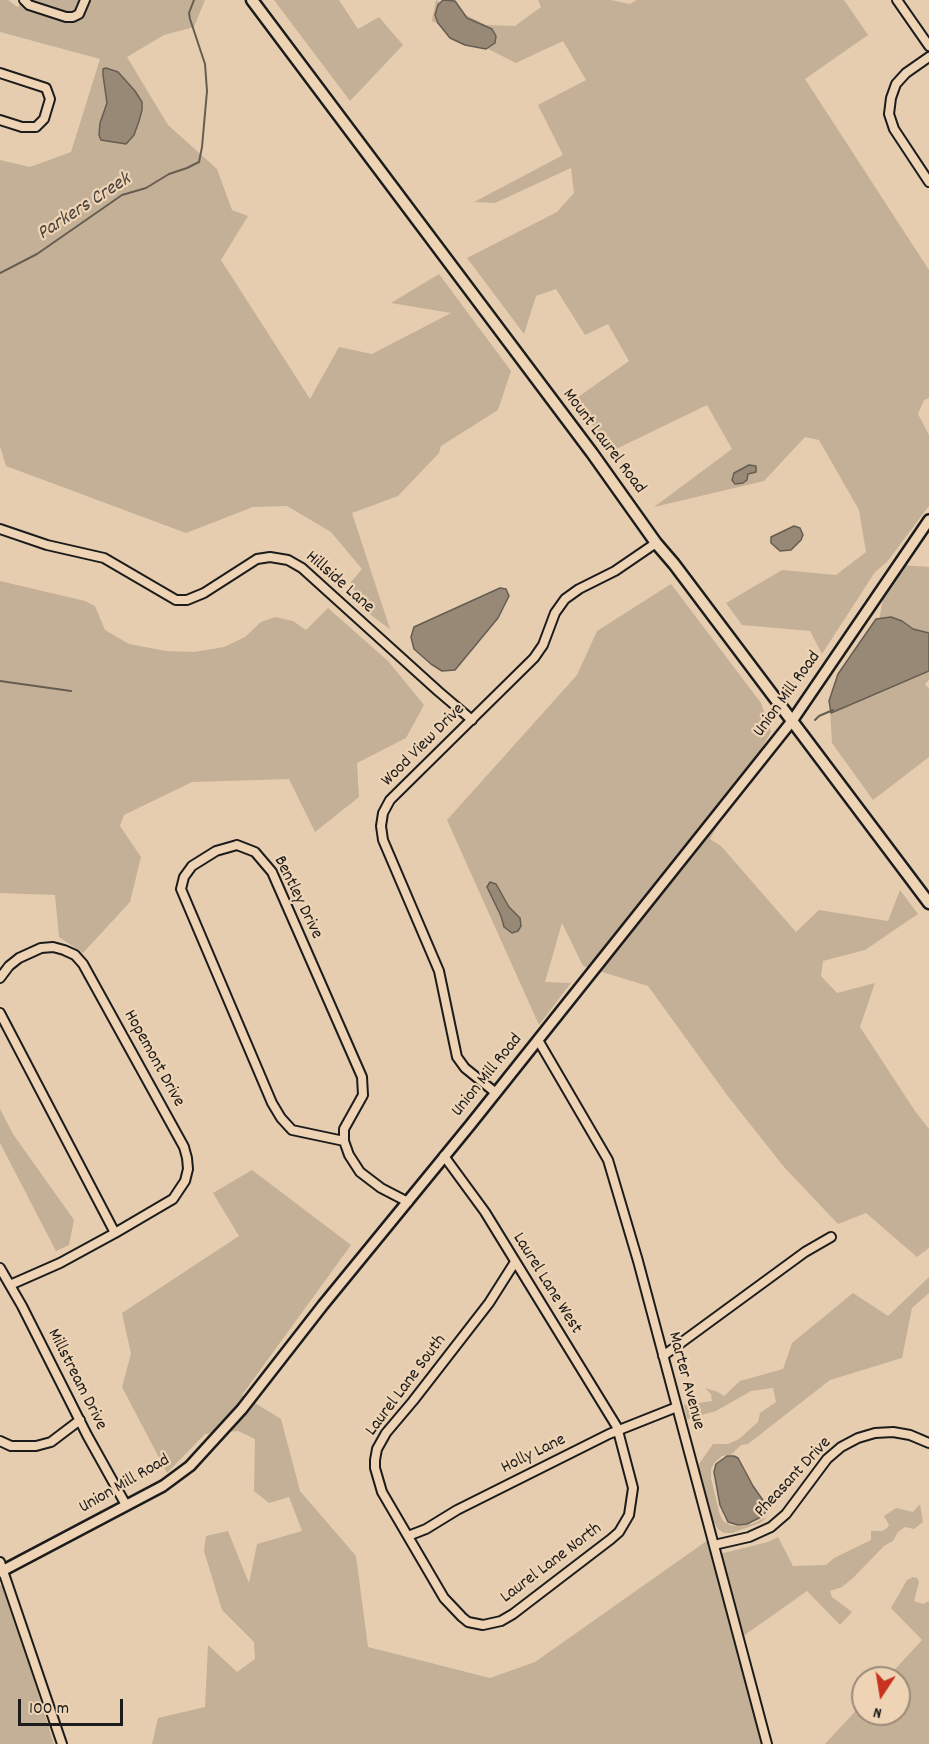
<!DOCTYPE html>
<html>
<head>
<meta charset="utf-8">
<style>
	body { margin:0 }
	#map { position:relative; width:929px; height:1744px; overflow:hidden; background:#e6cdaf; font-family:Dekko,sans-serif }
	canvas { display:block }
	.north { position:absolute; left:851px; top:1666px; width:60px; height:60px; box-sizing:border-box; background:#eed4b5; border:2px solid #9a8a78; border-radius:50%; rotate:192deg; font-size:16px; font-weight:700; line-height:24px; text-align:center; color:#1c1c1c }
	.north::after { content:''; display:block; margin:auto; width:21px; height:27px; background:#c8321e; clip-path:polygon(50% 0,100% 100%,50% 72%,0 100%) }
	.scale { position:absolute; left:18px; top:1699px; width:105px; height:27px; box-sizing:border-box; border:3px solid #1c1c1c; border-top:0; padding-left:8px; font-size:18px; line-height:21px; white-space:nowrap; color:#1c1c1c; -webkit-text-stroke:4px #eed4b5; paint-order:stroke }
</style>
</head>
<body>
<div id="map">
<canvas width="929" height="1744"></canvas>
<div class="north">N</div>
<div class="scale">100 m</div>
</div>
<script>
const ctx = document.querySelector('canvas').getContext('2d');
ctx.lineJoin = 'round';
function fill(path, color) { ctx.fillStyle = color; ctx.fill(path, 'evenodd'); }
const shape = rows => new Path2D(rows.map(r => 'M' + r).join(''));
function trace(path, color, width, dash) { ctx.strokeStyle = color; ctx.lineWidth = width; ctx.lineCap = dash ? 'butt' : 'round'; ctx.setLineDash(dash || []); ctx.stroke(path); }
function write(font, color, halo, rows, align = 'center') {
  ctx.font = font + ' Dekko,sans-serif'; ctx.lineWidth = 4.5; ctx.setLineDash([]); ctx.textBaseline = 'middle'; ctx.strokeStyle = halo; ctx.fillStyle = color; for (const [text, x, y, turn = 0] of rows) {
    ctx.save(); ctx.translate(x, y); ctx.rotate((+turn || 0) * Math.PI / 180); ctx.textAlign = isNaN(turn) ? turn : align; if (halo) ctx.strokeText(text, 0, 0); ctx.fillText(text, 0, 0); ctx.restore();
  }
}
fill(shape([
	[0,0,8,0,17,7,27,0,205,0,194,27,164,35,127,57,168,125,217,169,232,210,248,216,221,260,310,399,339,347,372,354,451,313,391,303,439,274,511,371,498,410,441,446,439,453,398,496,352,513,390,629,361,608,351,582,362,569,331,532,287,506,253,507,186,533,6,466,0,446,0,160,30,167,71,152,100,59,0,32],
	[274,0,339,0,358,29,379,17,403,45,350,101],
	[436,0,486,25,515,26,541,7,538,0,611,0,630,4,637,0,844,0,868,35,805,79,929,270,929,398,924,400,918,414,929,435,929,506,887,562,875,572,822,654,810,631,742,625,726,603,782,570,836,575,866,552,859,510,819,440,805,437,764,481,654,507,732,449,707,405,612,451,574,400,629,361,608,324,585,335,556,289,536,296,524,334,467,258,557,212,574,193,571,168,495,203,474,202,563,155,538,105,586,80,563,41,516,63,432,21],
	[901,565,929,567,929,680,925,684,929,689,929,757,873,800,832,743,830,708,877,632,885,588],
	[0,581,85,601,95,606,105,630,129,644,166,651,194,652,224,647,245,637,261,622,275,617,293,621,306,630,328,608,388,661,424,705,406,738,357,763,359,797,315,832,289,779,192,782,124,815,120,826,141,857,130,902,83,953,59,937,55,895,0,893],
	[671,584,761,703,771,732,710,839,721,846,796,932,819,910,888,921,900,890,918,914,865,950,823,961,821,976,837,993,875,983,860,1027,915,1111,929,1129,929,1248,917,1257,866,1213,838,1224,784,1167,727,1095,648,986,583,966,562,923,545,982,571,983,539,1025,447,820,577,675,597,631],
	[0,1109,13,1134,74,1220,69,1245,56,1251,0,1143],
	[252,1170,351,1245,242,1395,281,1419,300,1491,356,1556,368,1647,490,1678,535,1662,708,1540,711,1556,768,1542,778,1537,793,1566,826,1565,834,1558,871,1540,871,1531,882,1531,887,1528,889,1525,884,1516,896,1508,913,1512,920,1504,923,1522,914,1529,905,1527,898,1532,893,1541,884,1546,853,1578,842,1587,830,1591,832,1597,852,1612,840,1625,807,1591,739,1639,766,1744,152,1744,158,1718,205,1707,208,1645,237,1672,255,1659,254,1642,222,1610,204,1551,206,1536,228,1531,249,1583,257,1544,302,1531,289,1497,269,1503,254,1491,255,1439,238,1431,205,1434,167,1473,122,1387,131,1354,122,1313,239,1236,213,1193],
	[929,1277,929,1293,912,1308,902,1358,830,1380,748,1444,741,1445,731,1455,722,1456,715,1462,711,1469,711,1478,719,1512,723,1521,730,1525,738,1526,752,1524,767,1517,760,1523,732,1533,724,1533,718,1529,712,1519,698,1468,699,1464,713,1444,728,1444,739,1439,758,1422,760,1413,776,1402,773,1388,751,1391,716,1411,687,1419,684,1405,712,1401,711,1394,705,1388,718,1392,724,1396,740,1381,783,1369,792,1343,853,1293,888,1316],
	[913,1577,917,1578,919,1582,914,1601,923,1604,929,1601,929,1744,825,1744,863,1703,863,1714,899,1714,899,1678,887,1678,922,1640,891,1608,907,1580],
	[0,1585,5,1587,54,1744,0,1744]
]), '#c4b096');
const water = shape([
	[443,0,455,1,467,18,492,29,496,36,495,43,486,49,465,45,450,38,438,23,435,15,438,5,443,0],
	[106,68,118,72,135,91,142,102,142,110,139,121,134,135,126,144,101,140,99,135,100,123,107,103,103,75,103,69,106,68],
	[749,465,756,466,756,472,748,474,747,480,743,483,735,484,732,480,734,473,749,465],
	[794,526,800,528,803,535,801,540,791,550,780,551,771,543,771,537,794,526],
	[500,588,506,589,509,596,498,618,455,670,442,671,431,664,414,649,411,637,414,627,500,588],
	[891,617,902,621,913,629,929,633,929,671,831,713,829,701,838,674,876,619,891,617],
	[490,882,496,884,509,907,520,918,521,926,518,931,512,933,504,927,501,916,487,887,490,882],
	[727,1456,734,1456,738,1458,753,1486,767,1506,765,1513,761,1517,747,1524,738,1525,728,1522,720,1505,714,1472,716,1464,727,1456]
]);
fill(water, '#988976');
trace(water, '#665d52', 1.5);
trace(shape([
	[0,273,37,254,122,195,146,188,169,174,187,168,199,162,202,147,207,91,205,64,190,19,189,13,194,0],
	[0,681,71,691],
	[815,720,819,716,833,710]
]), '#665d52', 2);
const minor = shape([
	[24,0,29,5,66,17,73,17,79,14,85,0],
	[897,0,929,46],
	[929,57,906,73,896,84,891,98,889,114,894,129,929,182],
	[0,73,46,88,50,99,44,119,36,127,22,127,0,120],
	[0,529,47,545,104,558,176,600,187,600,204,593,257,559,270,557,288,560,302,568,438,691,472,720],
	[237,845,255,852,272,872,362,1077,363,1095,344,1129,344,1141,292,1130,281,1118,272,1103,181,889,184,877,192,866,216,851,237,845],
	[0,978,9,966,19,958,41,948,53,947,64,950,75,955,83,964,184,1147,187,1158,188,1169,185,1181,173,1199,115,1233,0,1013],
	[538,1040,608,1160,638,1261,767,1744],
	[496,1093,465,1068,457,1057,439,971,383,840,381,826,383,813,390,800,534,658,543,645,555,613,565,599,579,589,615,571,656,543],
	[344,1141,349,1155,360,1172,381,1188,408,1202],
	[444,1156,485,1212,617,1427,633,1488,629,1515,619,1532,611,1539,513,1614,501,1621,483,1625,468,1622,462,1617,444,1598,382,1492,375,1468,375,1460,377,1449,386,1433,413,1401,489,1303,515,1262],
	[0,1268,22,1306,87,1435,126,1505],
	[10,1285,60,1263,115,1233],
	[663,1356,805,1252,831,1237],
	[0,1441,11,1446,36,1446,51,1442,80,1420],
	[408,1536,426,1529,457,1510,609,1434,677,1407],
	[714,1545,749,1537,771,1527,786,1514,827,1459,841,1447,858,1438,875,1433,893,1432,910,1435,929,1443],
	[0,1562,62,1744]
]);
const tertiary = shape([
	[0,1572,163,1486,190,1466,242,1409,323,1305,471,1124,792,721,929,520]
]);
const secondary = shape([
	[252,0,592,453,656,543,674,564,929,903]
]);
trace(minor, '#1c1c1c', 12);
trace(tertiary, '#1c1c1c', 14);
trace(secondary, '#1c1c1c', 15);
trace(minor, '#eed4b5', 8);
trace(tertiary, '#eed4b5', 9);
trace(secondary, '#eed4b5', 10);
write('18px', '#1c1c1c', '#eed4b5', [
	["Mount Laurel Road",603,442,53],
	["Hillside Lane",339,583,41],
	["Union Mill Road",788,695,-54],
	["Wood View Drive",424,746,-45],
	["Bentley Drive",297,898,64],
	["Hopemont Drive",153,1059,61],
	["Union Mill Road",488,1076,-51],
	["Laurel Lane West",546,1284,58],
	["Millstream Drive",76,1380,63],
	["Marter Avenue",685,1381,75],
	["Laurel Lane South",407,1386,-53],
	["Holly Lane",534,1455,-26],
	["Pheasant Drive",794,1478,-47],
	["Union Mill Road",125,1485,-30],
	["Laurel Lane North",552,1564,-37]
]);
write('italic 20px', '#47423c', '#eed4b5', [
	["Parkers Creek",85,208,-33]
]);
</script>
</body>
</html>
